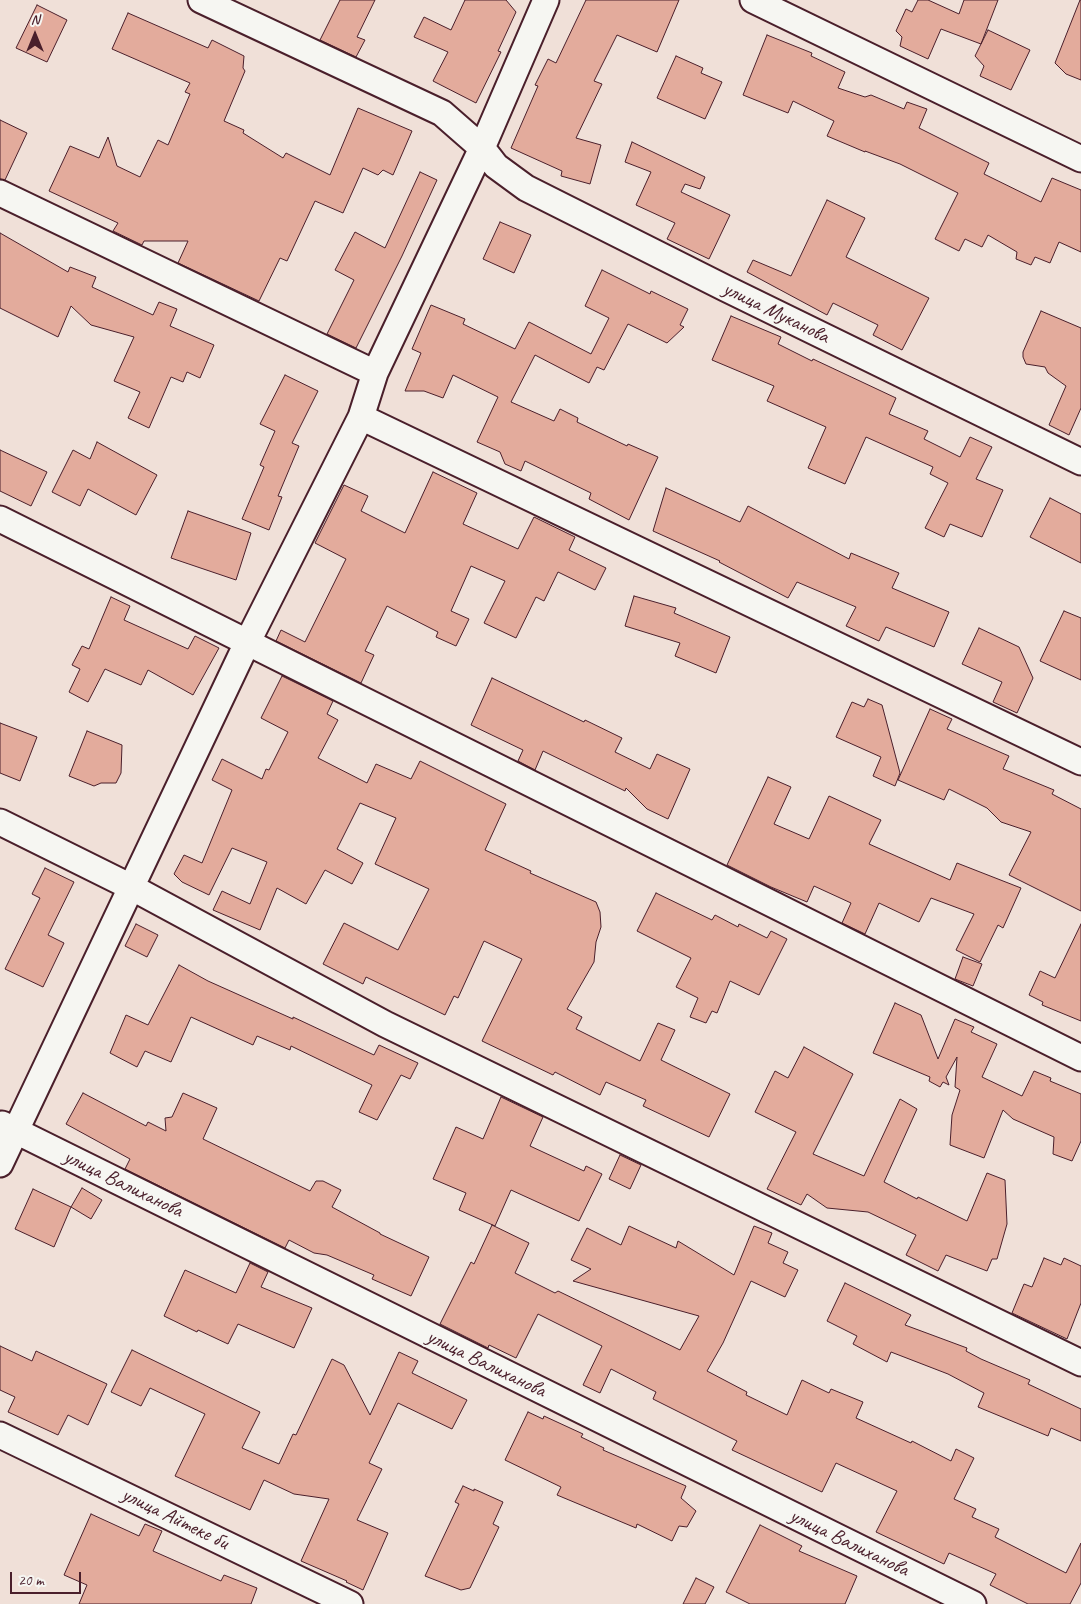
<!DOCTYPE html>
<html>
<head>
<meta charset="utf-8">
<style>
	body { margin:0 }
	#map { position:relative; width:1081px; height:1604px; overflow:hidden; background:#f0e0d8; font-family:Caveat,sans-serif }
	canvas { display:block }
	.north { position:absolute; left:10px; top:10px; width:50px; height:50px; -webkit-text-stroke:4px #f6f6f2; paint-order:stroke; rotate:0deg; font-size:14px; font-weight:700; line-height:20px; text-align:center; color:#4a1f2b }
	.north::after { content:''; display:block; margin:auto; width:18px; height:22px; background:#4a1f2b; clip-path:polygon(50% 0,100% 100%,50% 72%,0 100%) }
	.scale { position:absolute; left:10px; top:1572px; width:71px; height:22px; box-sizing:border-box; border:2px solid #4a1f2b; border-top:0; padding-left:6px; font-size:15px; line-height:18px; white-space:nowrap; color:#4a1f2b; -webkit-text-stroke:4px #f6f6f2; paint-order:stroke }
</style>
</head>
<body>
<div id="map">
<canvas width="1081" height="1604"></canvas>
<div class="north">N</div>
<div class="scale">20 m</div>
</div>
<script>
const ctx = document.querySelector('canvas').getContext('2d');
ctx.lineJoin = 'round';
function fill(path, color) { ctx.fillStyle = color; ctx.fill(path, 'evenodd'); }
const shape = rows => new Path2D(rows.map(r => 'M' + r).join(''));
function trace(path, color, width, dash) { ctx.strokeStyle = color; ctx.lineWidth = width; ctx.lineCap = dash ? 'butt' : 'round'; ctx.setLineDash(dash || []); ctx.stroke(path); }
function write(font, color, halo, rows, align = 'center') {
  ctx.font = font + ' Caveat,sans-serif'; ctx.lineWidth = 4; ctx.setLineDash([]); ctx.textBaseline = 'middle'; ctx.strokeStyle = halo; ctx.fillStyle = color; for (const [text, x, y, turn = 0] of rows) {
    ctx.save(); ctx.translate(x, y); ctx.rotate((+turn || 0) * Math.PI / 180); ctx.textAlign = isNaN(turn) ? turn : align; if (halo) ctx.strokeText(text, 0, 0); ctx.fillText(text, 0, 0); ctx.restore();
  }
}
const building = shape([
	[340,0,375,0,357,37,365,40,356,57,320,40,340,0],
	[465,0,506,0,516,12,498,51,501,52,476,103,433,81,448,52,414,37,424,17,451,30,465,0],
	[586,0,679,0,657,52,617,35,594,81,602,84,576,138,601,145,590,184,561,176,562,171,511,148,538,86,535,85,548,59,556,63,586,0],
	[918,0,928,0,959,14,964,0,998,0,981,44,941,29,928,59,900,46,902,37,896,31,906,9,912,12,918,0],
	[1080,0,1081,0,1081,80,1066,74,1055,63,1080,0],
	[37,5,67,20,47,62,16,48,37,5],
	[128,13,208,48,212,40,244,56,243,68,245,71,224,121,244,130,243,133,283,158,286,153,330,175,358,108,412,131,393,175,383,170,378,175,363,168,343,213,315,201,287,261,280,258,259,301,178,263,188,241,144,241,142,245,113,231,118,223,49,191,70,146,99,158,108,137,117,166,140,177,158,140,168,145,190,94,185,92,190,83,112,49,128,13],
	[988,30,1030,50,1011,90,980,76,984,66,975,56,988,30],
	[767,35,812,53,811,56,845,72,838,88,865,97,871,95,904,109,907,102,927,109,919,128,989,163,984,174,1041,202,1052,178,1081,190,1081,252,1059,242,1050,263,1035,257,1031,265,1016,259,1017,252,988,235,982,247,965,239,959,251,935,239,958,193,900,164,865,151,865,152,827,136,834,121,793,101,788,113,743,95,767,35],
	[676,56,703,68,701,73,722,82,705,119,657,98,676,56],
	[0,120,27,133,5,180,0,179,0,120],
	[632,142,705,177,700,189,685,184,681,192,730,215,709,259,667,239,675,223,636,205,651,172,625,162,632,142],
	[420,172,437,180,402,256,356,348,327,334,354,280,335,270,355,232,385,248,420,172],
	[827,200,865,218,846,257,929,298,902,350,873,335,878,325,833,303,827,315,747,272,753,260,791,276,827,200],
	[500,222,531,235,514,273,483,259,500,222],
	[0,233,68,272,70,267,96,277,92,287,153,315,159,302,177,309,170,326,214,345,200,378,187,372,183,382,171,377,149,428,128,418,140,392,114,381,134,337,91,325,71,306,58,337,0,308,0,233],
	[602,270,650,294,651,291,688,309,680,325,684,327,667,343,628,324,604,370,597,367,589,383,535,355,511,402,554,421,560,409,578,418,577,422,627,446,628,444,658,457,629,520,589,499,591,493,525,461,521,471,505,464,500,452,477,442,498,397,453,375,443,398,424,391,405,391,421,353,412,349,431,305,465,319,463,324,515,349,529,322,591,354,609,318,585,306,602,270],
	[1041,311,1081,328,1081,408,1069,435,1049,425,1066,386,1048,373,1045,367,1026,364,1023,357,1023,352,1041,311],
	[731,316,781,337,778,344,812,361,813,359,896,398,889,414,928,431,924,439,960,457,970,437,992,447,976,479,1003,490,982,537,950,524,944,537,925,528,948,483,930,474,933,467,866,437,845,484,808,468,826,427,767,401,774,386,712,360,731,316],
	[285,375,318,391,292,443,299,446,278,496,282,497,269,530,242,519,264,467,260,465,275,431,260,424,285,375],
	[97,442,157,475,136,515,88,489,80,506,52,492,73,450,90,459,97,442],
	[0,450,47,472,31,506,0,491,0,450],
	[433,472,477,493,463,524,518,549,534,517,575,537,569,550,606,568,595,590,558,572,544,601,536,597,516,638,484,623,505,581,471,566,451,611,469,619,456,646,436,637,438,632,387,606,365,651,374,655,361,683,276,641,281,630,305,642,346,559,315,543,344,485,368,496,361,511,405,533,433,472],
	[666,488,740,522,748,506,849,559,851,553,899,573,892,588,949,612,934,647,886,627,879,641,846,626,856,607,797,582,788,598,719,562,720,561,653,531,666,488],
	[1050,498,1081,514,1081,563,1030,537,1050,498],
	[188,511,251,533,236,580,171,558,188,511],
	[634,596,676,608,674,613,730,637,716,673,675,656,680,643,625,626,634,596],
	[111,597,130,606,124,620,188,649,195,636,219,648,193,695,148,670,141,685,105,669,88,702,69,692,80,669,72,665,82,646,89,649,111,597],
	[1064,611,1081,618,1081,680,1040,661,1064,611],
	[979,628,1019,647,1033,678,1017,713,993,702,1002,682,962,664,979,628],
	[282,676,333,701,327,714,338,720,318,758,367,783,376,764,411,779,420,761,506,804,485,850,531,871,530,873,596,902,600,912,601,927,596,942,594,962,567,1009,582,1017,576,1029,640,1061,658,1023,675,1030,661,1060,730,1094,709,1137,643,1106,646,1100,606,1082,600,1095,555,1072,553,1075,482,1041,522,959,484,941,458,998,454,996,445,1015,366,977,363,984,323,964,344,923,398,950,429,889,375,864,396,818,360,803,337,849,363,863,352,884,325,870,306,904,277,888,260,930,213,910,222,891,250,904,267,862,232,848,209,895,182,882,174,874,184,855,202,863,232,790,212,780,222,759,262,779,266,769,269,770,288,732,261,718,282,676],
	[492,678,584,722,585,720,622,738,615,752,650,769,657,754,690,769,668,819,647,809,626,788,625,791,543,751,535,770,518,761,523,750,471,725,492,678],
	[868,699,882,705,900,773,895,786,873,776,881,757,836,737,852,702,864,707,868,699],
	[930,709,952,719,947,729,1009,756,1003,769,1054,790,1052,794,1081,809,1081,911,1009,875,1031,832,1001,822,987,808,949,789,944,800,898,780,930,709],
	[0,723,37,737,20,781,0,773,0,723],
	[87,731,122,745,121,773,116,783,101,783,94,786,69,776,87,731],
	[768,777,791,787,774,824,809,839,829,796,881,820,869,844,950,880,957,863,1021,888,1003,928,998,925,980,962,956,950,974,914,931,898,919,922,879,903,865,934,842,923,851,903,814,886,807,902,771,887,727,865,768,777],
	[45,868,74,882,48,935,64,943,43,987,5,969,40,898,32,894,45,868],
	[656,893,712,920,715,915,738,927,739,924,767,938,771,931,787,939,759,995,730,981,717,1013,712,1011,706,1023,690,1017,698,998,676,987,691,958,637,931,656,893],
	[136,924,158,935,147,957,125,946,136,924],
	[1081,924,1081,1021,1042,1005,1043,1002,1029,995,1040,971,1055,978,1081,924],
	[963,957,982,964,973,986,955,979,963,957],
	[179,965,208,981,293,1019,293,1017,374,1055,379,1045,418,1063,410,1079,401,1075,377,1120,359,1112,372,1085,291,1046,290,1050,257,1036,253,1045,191,1017,171,1062,145,1051,137,1067,110,1053,126,1015,148,1025,179,965],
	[895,1003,921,1015,938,1059,955,1019,974,1027,971,1032,997,1044,982,1077,1022,1096,1034,1071,1051,1078,1050,1081,1081,1094,1081,1141,1072,1161,1053,1154,1054,1137,1013,1119,1003,1110,984,1158,950,1145,952,1115,960,1090,955,1087,957,1057,946,1077,949,1085,943,1082,940,1087,929,1081,930,1077,873,1053,895,1003],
	[804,1047,853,1074,813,1154,864,1176,900,1099,917,1109,884,1182,917,1199,918,1197,967,1221,987,1173,1005,1180,1007,1224,997,1259,992,1259,987,1271,946,1255,938,1271,906,1255,916,1235,868,1212,827,1208,807,1194,801,1205,767,1189,796,1132,755,1112,775,1071,788,1078,804,1047],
	[83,1093,146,1126,148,1122,166,1131,165,1118,172,1117,183,1093,217,1108,203,1139,310,1191,316,1181,323,1181,341,1190,332,1207,380,1233,380,1234,429,1257,411,1296,372,1279,374,1275,327,1255,314,1253,289,1240,285,1248,125,1169,130,1159,66,1124,83,1093],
	[501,1097,543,1117,530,1146,584,1171,586,1166,602,1174,579,1221,511,1190,495,1226,459,1210,466,1193,433,1179,456,1127,483,1139,501,1097],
	[620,1155,641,1165,630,1189,609,1179,620,1155],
	[82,1188,102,1200,91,1219,71,1207,82,1188],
	[33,1189,71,1207,54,1247,15,1229,33,1189],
	[492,1225,529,1243,515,1273,555,1293,558,1291,680,1350,699,1316,573,1281,591,1269,571,1260,587,1228,621,1245,629,1226,676,1248,678,1241,734,1275,754,1226,772,1233,768,1243,788,1252,783,1263,798,1270,785,1297,751,1281,723,1343,707,1371,747,1392,746,1395,787,1415,802,1380,829,1393,831,1389,863,1402,856,1418,911,1443,912,1441,951,1461,956,1449,974,1458,954,1499,976,1509,972,1517,999,1529,995,1537,1066,1573,1081,1543,1081,1583,1070,1604,1028,1604,990,1585,996,1574,949,1553,944,1564,876,1532,897,1491,836,1463,822,1492,732,1450,737,1441,653,1399,656,1392,611,1369,600,1393,583,1385,602,1346,538,1314,516,1358,489,1345,488,1348,440,1324,471,1262,474,1264,492,1225],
	[1044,1258,1061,1265,1064,1258,1081,1266,1081,1303,1067,1339,1012,1313,1024,1284,1032,1287,1044,1258],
	[250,1263,268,1272,261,1287,312,1308,294,1348,238,1324,228,1344,198,1330,197,1332,164,1316,185,1270,236,1293,250,1263],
	[845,1283,911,1315,905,1325,967,1348,966,1351,981,1359,1030,1380,1028,1384,1081,1409,1081,1441,1051,1428,1048,1436,978,1407,984,1393,948,1374,891,1352,887,1362,853,1344,857,1336,827,1321,845,1283],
	[0,1346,32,1361,36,1351,107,1384,88,1425,68,1415,58,1435,8,1412,15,1397,0,1390,0,1346],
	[132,1350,260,1412,242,1448,279,1464,293,1434,296,1435,332,1359,344,1365,370,1415,399,1352,418,1361,412,1373,467,1400,452,1429,398,1403,369,1463,382,1469,357,1520,388,1533,363,1590,346,1582,347,1581,301,1561,329,1499,294,1494,264,1480,250,1510,175,1476,205,1414,150,1388,141,1406,111,1392,132,1350],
	[528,1412,543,1419,544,1416,583,1434,581,1437,604,1448,603,1450,686,1486,681,1498,696,1511,687,1527,679,1526,672,1541,637,1524,636,1528,557,1495,561,1487,505,1460,528,1412],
	[463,1486,474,1491,474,1489,503,1502,493,1524,499,1527,470,1588,461,1590,425,1576,459,1504,455,1502,463,1486],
	[91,1514,139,1536,145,1524,162,1531,153,1551,221,1581,224,1575,257,1588,251,1604,79,1604,87,1585,64,1575,91,1514],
	[760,1525,802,1546,799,1551,857,1576,845,1604,750,1604,726,1592,760,1525],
	[696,1578,714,1587,705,1604,683,1604,696,1578]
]);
fill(building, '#e3ab9c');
trace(building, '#4a1f2b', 1);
const minor = shape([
	[201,0,442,113,482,148,496,166,526,188,725,288,1081,462],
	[753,0,1081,159],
	[0,193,375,373],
	[361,417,1081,762],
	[0,519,1081,1058],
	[0,822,131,887,385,1024,1081,1363],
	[2,1124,973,1604],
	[0,1164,247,643,361,417,375,373,482,148,546,0],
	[0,1435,350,1604]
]);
trace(minor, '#4a1f2b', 29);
trace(minor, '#f6f6f2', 25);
write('21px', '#4a1f2b', '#f6f6f2', [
	["улица Муканова",776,313,26],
	["улица Валиханова",123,1184,26],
	["улица Валиханова",486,1364,26],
	["улица Айтеке би",175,1519,26],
	["улица Валиханова",849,1543,26]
]);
</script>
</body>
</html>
